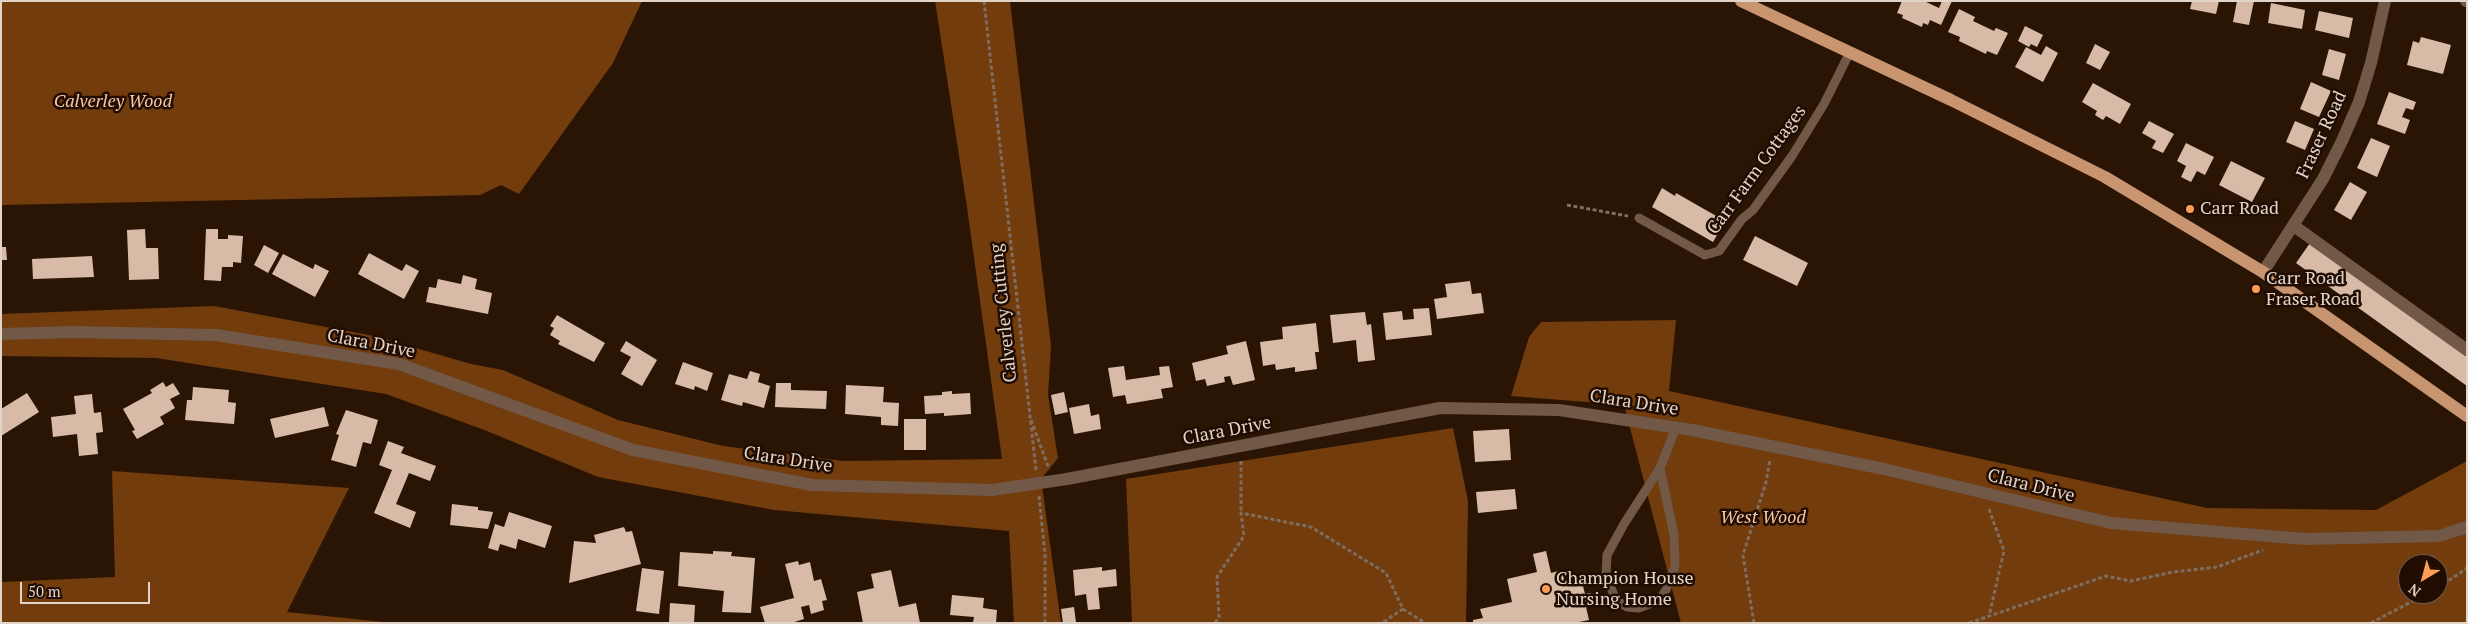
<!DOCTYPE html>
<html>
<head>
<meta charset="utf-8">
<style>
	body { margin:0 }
	#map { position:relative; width:2468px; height:624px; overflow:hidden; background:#2a1505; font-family:"PT Serif",serif }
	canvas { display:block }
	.frame { position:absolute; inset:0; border:2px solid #e3d4ca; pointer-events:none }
	.north { position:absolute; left:2398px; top:554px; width:50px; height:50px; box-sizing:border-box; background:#200c00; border:1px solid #6e5c51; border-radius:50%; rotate:217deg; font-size:14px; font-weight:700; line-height:20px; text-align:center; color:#e3d4ca }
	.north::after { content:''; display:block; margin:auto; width:18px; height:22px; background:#fc9d53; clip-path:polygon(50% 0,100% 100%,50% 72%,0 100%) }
	.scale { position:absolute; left:20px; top:582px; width:130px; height:22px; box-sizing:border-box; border:2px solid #e3d4ca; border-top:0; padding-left:6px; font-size:15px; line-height:18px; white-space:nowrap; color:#e3d4ca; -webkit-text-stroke:4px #200c00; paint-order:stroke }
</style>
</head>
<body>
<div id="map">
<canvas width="2468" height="624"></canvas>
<div class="frame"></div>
<div class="north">N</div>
<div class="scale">50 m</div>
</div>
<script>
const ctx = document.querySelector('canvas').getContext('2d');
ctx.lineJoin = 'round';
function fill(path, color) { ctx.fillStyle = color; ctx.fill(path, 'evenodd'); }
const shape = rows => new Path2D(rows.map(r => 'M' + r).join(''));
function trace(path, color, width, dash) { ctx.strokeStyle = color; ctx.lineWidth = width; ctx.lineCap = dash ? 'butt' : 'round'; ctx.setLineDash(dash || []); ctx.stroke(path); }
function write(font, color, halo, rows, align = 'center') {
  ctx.font = font + ' "PT Serif",serif'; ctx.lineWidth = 5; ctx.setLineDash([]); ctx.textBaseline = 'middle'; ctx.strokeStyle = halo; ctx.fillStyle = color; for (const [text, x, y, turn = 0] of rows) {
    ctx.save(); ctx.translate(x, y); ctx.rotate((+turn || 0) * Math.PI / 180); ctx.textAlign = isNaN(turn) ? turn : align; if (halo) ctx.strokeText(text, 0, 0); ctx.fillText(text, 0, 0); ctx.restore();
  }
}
fill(shape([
	[1,1,642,1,613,63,519,194,501,185,480,195,1,205],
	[935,1,1010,1,1051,346,1048,395,1058,458,1041,479,1061,623,1014,623,1009,531,774,510,598,477,487,431,386,394,156,358,1,356,1,314,214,306,374,336,471,364,503,370,618,420,723,446,843,461,1002,459,967,207],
	[1676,320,1669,391,2207,508,2376,510,2467,461,2467,623,1681,623,1624,405,1511,396,1529,337,1541,322],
	[2408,564,2438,564,2438,594,2408,594],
	[1453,428,1468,501,1466,623,1132,623,1126,479],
	[112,471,349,488,287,612,393,623,1,623,1,582,115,577]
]), '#723c0c');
fill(shape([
	[1902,1,1924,1,1939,8,1942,1,1952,1,1941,25,1930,20,1928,25,1923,23,1922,27,1902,18,1903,15,1897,13],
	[2192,1,2219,1,2216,14,2190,9],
	[2237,1,2254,1,2249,25,2233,22],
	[2271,3,2305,10,2302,29,2268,23],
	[1959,9,1975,17,1973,21,1994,31,1996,28,2008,33,1997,55,1987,51,1986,54,1959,41,1960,37,1948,32],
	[2319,11,2353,18,2349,38,2315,30],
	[2025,26,2043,35,2037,47,2031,44,2029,47,2018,41],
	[2421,37,2451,45,2443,74,2407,65,2413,41,2419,43],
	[2095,44,2110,52,2100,70,2086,63],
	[2046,46,2058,53,2043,82,2015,67,2026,47,2041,55],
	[2329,49,2346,54,2339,80,2322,75],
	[2311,82,2331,91,2319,117,2300,109],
	[2093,83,2131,104,2120,124,2106,116,2103,120,2095,115,2097,111,2082,102],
	[2389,92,2416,102,2413,110,2406,108,2402,117,2410,120,2405,134,2377,124],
	[2149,121,2174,134,2163,153,2152,148,2156,141,2142,133],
	[2295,121,2314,129,2305,150,2286,142],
	[2371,138,2390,146,2377,177,2357,168],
	[2186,143,2214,157,2205,175,2197,171,2191,182,2181,177,2186,166,2177,161],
	[2231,161,2265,178,2252,202,2219,185],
	[2350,182,2367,192,2351,220,2334,210],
	[1662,188,1675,196,1676,193,1725,221,1713,242,1652,207],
	[145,229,146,248,158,248,159,279,129,280,127,230],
	[206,229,218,229,218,239,228,239,228,235,243,236,241,263,233,262,233,267,222,267,221,281,204,280],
	[1755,236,1808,263,1797,286,1743,260],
	[2310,243,2467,357,2467,386,2296,263],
	[264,245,279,253,268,273,254,265],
	[1,247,6,247,7,260,1,260],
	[369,253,402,271,406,264,419,271,404,299,358,274],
	[283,254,313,269,315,264,329,271,315,297,272,274],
	[92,256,94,277,33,279,32,259],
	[463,275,477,279,475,289,492,293,488,314,426,302,429,287,436,288,438,279,461,284],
	[1470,281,1472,294,1481,293,1484,313,1437,319,1434,299,1447,297,1445,284],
	[1429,308,1432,335,1386,340,1383,313,1402,311,1403,320,1414,319,1413,309],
	[1365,312,1367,325,1371,324,1375,360,1358,362,1356,340,1333,343,1330,315],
	[557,315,605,343,594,362,558,344,560,341,550,335,554,328,550,326],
	[1316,323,1319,352,1315,352,1317,369,1295,372,1295,367,1276,370,1275,364,1263,366,1260,342,1283,339,1282,327],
	[626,341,657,360,642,386,621,374,631,357,620,351],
	[1246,341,1255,380,1233,385,1230,376,1224,377,1225,382,1207,386,1205,379,1196,381,1192,363,1228,354,1226,346],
	[683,362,713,373,707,391,695,386,694,390,675,384],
	[1124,366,1126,380,1160,375,1159,367,1169,366,1173,387,1161,389,1163,398,1127,404,1125,395,1113,397,1108,368],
	[750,371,760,374,758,382,770,386,764,408,743,402,742,406,721,400,729,374,747,379],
	[163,382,166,387,173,383,180,394,170,399,175,408,160,417,164,424,137,439,132,431,135,430,123,409,152,393,150,390],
	[776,383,791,383,791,390,827,391,826,409,775,407],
	[846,385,884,387,883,402,899,403,898,426,881,425,881,417,845,414],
	[193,387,229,390,228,402,236,403,234,424,185,420,187,400,192,400],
	[952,391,952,394,970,393,971,414,944,416,944,413,925,414,924,396,942,395,942,392],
	[1064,392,1068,412,1055,415,1051,395],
	[27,393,39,412,1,436,1,409],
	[92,394,94,413,101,412,103,432,96,433,98,454,79,456,77,434,53,437,51,417,76,414,74,396],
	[1089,404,1091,416,1099,414,1101,429,1074,434,1069,408],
	[324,407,329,426,275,438,270,419],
	[346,410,378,420,371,444,363,442,356,467,331,460,339,435,336,434],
	[904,419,926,419,926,450,904,450],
	[1509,429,1511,460,1475,462,1473,431],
	[388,441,404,447,401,453,436,466,430,481,409,473,396,504,416,512,410,528,374,513,392,470,379,465],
	[1515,489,1517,509,1478,513,1476,492],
	[452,504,478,507,478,510,493,512,488,529,450,525],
	[509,512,552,526,545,548,518,539,516,549,500,544,498,551,488,548,495,524,504,527],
	[624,527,626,532,632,531,641,564,569,583,574,541,596,543,594,535],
	[713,551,732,552,731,556,755,558,751,613,722,612,724,591,678,586,680,552,713,554],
	[1546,551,1551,573,1562,570,1565,585,1582,582,1585,594,1591,593,1594,606,1586,607,1589,620,1574,623,1473,623,1473,620,1483,618,1480,609,1512,602,1507,579,1537,572,1533,554],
	[798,561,799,565,810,562,814,581,821,579,827,600,822,601,824,610,811,614,809,605,801,607,804,619,791,623,765,623,760,607,794,598,785,564],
	[1102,567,1102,571,1116,569,1117,586,1098,588,1100,609,1088,610,1086,594,1075,596,1073,570],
	[642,568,664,571,659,614,636,611],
	[891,570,899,607,916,603,920,623,863,623,857,592,874,588,871,574],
	[952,595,984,598,983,608,997,610,996,623,973,623,974,617,950,615],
	[670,603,695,605,694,623,669,623],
	[1074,607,1076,623,1063,623,1061,609]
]), '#d8bba7');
trace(shape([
	[984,1,1036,470],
	[1567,205,1628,216],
	[1031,420,1049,469],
	[1241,461,1241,513],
	[1039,496,1045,554,1045,623],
	[1989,509,2004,551,1989,616],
	[2438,588,2467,568],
	[1403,609,1425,623],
	[1215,623,1219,617,1217,577,1244,536,1241,513,1311,527,1386,573,1403,609,1382,623],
	[1754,623,1743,555,1766,482,1770,460],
	[1969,623,2106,576,2131,581,2173,572,2217,567,2263,550],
	[2371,623,2426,594]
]), '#7f6d5f', 3, [4, 2.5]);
trace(shape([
	[1639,218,1705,255,1719,251,1742,219,1753,210,1792,156,1824,104,1849,54],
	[1660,468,1674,535,1675,566,1666,590,1659,600,1639,608,1627,607,1616,600,1606,576,1607,555,1624,524,1660,468,1676,427]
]), '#715847', 9);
trace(shape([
	[2466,1,2467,1],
	[2294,226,2467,350],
	[2263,272,2323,179,2342,141,2359,102,2371,63,2385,1],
	[1,334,73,332,216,335,399,364,633,450,812,485,992,490],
	[1067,479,1440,408,1559,410,1692,430,1884,469,2111,523,2305,539,2439,536,2467,527]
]), '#715847', 12);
trace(shape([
	[1741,1,1951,100,2105,177,2263,272,2467,416]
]), '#c99571', 12);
trace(shape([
	[992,490,1067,479]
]), '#715847', 12);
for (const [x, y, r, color] of [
	[2190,209,5,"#fc9d53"],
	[2256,289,5,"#fc9d53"],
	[1546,589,5,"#fc9d53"]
]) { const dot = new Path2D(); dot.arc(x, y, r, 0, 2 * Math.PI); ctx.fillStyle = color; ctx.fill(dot); trace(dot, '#200c00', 2); }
write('italic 18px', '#fac7a4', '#200c00', [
	["Calverley Wood",113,102],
	["West Wood",1763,518]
]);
write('18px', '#e3d4ca', '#200c00', [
	["Fraser Road",2322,135,-65],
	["Carr Farm Cottages",1757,170,-54],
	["Calverley Cutting",1004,313,-96],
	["Clara Drive",371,344,11],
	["Clara Drive",1634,403,9],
	["Clara Drive",1227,431,-11],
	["Clara Drive",788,460,9],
	["Clara Drive",2031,486,14]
]);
write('18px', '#e3d4ca', '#200c00', [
	["Carr Road",2200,209],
	["Carr Road",2266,279],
	["Fraser Road",2266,300],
	["Champion House",1556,579],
	["Nursing Home",1556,600]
], 'left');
</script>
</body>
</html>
